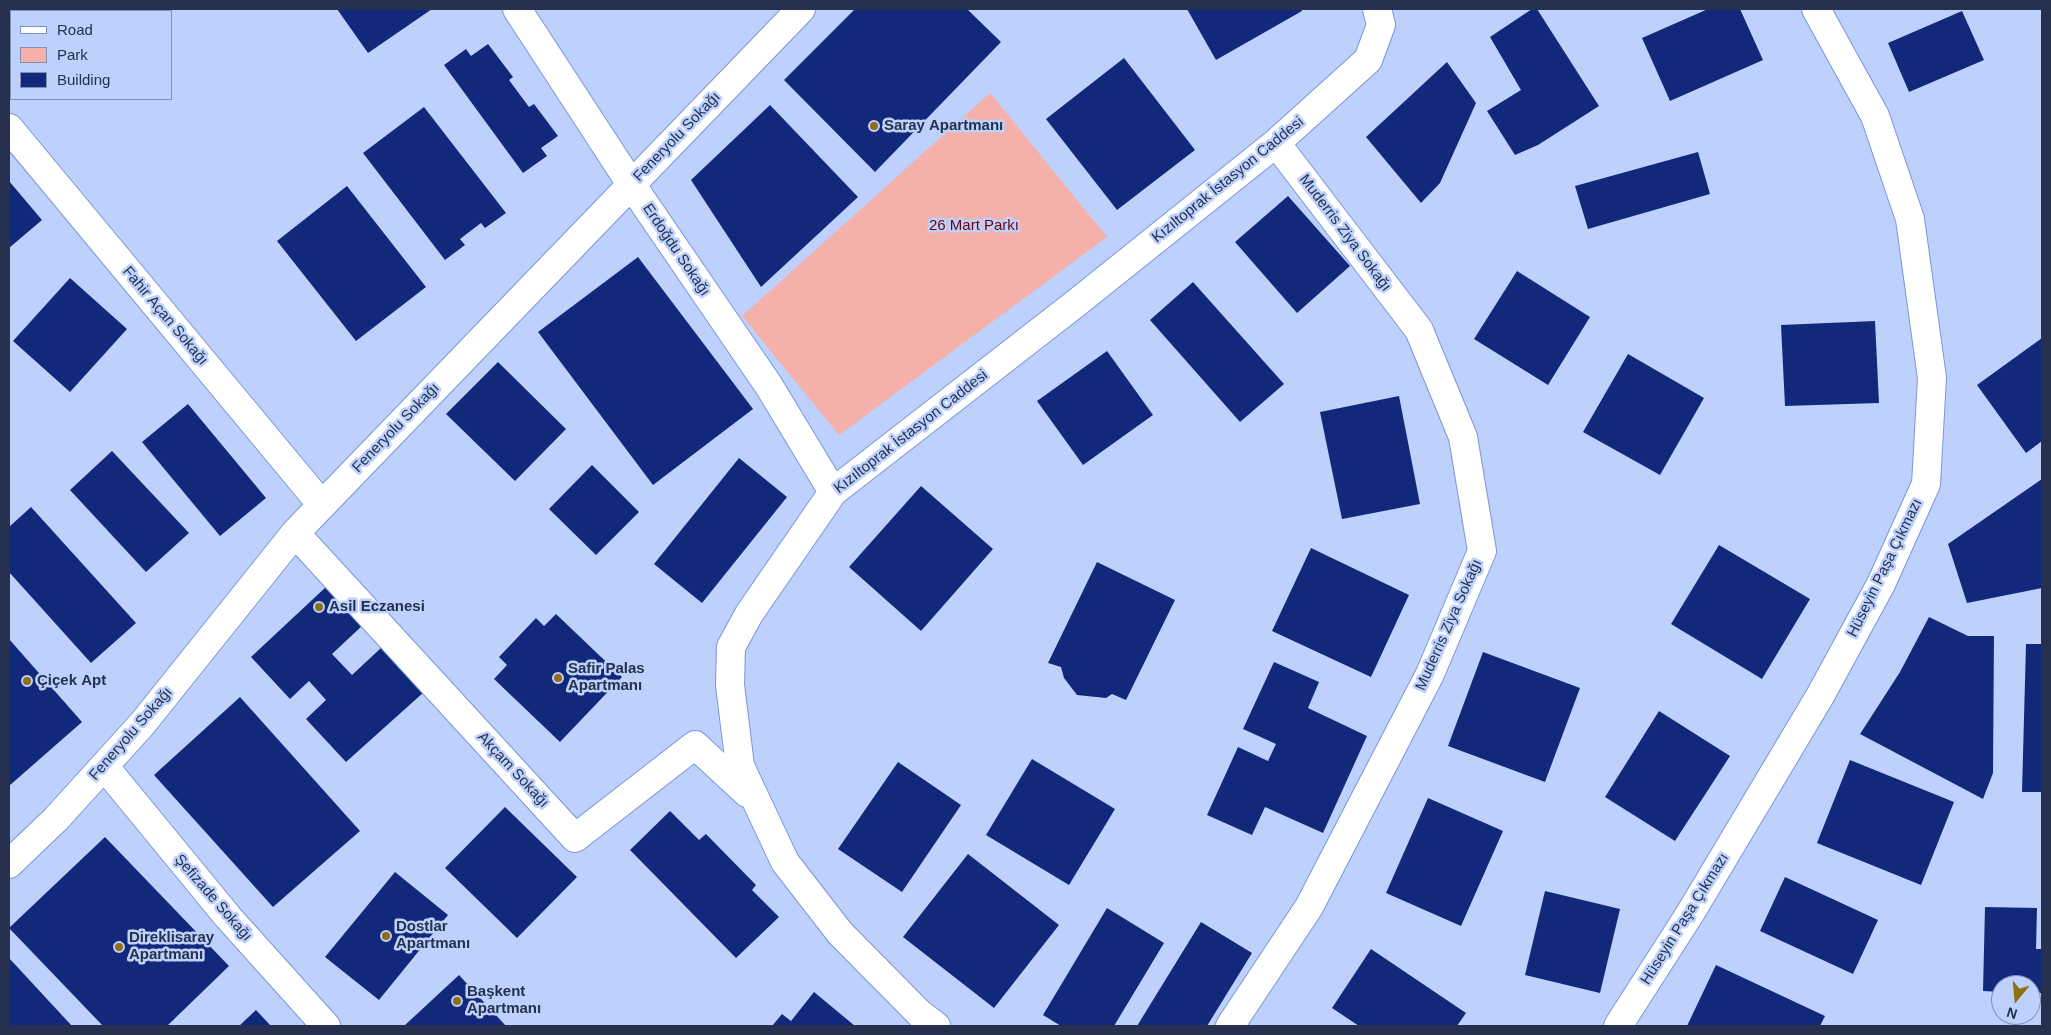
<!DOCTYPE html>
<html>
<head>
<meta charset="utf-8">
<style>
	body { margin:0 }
	#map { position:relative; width:2051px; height:1035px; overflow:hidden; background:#bdd1fc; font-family:Arial,sans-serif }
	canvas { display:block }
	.frame { position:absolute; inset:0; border:10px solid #25314e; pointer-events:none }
	.legend { position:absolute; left:10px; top:10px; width:162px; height:90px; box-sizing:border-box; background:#bdd1fc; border:1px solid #8091b6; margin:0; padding:6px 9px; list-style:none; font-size:15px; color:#25314e }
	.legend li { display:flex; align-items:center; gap:10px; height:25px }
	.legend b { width:25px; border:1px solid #8091b6 }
	.north { position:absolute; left:1991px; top:975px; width:50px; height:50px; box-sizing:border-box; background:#bdd1fc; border:1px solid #8091b6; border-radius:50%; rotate:197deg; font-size:14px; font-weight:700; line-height:20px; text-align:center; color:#25314e }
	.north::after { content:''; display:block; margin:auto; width:18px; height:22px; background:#906f14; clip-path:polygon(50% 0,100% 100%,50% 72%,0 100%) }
</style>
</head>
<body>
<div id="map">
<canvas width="2051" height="1035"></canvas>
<div class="frame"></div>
<ul class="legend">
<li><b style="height:6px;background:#fff"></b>Road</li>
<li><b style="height:14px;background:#f4b0a9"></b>Park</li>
<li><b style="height:14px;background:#12297b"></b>Building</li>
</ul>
<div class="north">N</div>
</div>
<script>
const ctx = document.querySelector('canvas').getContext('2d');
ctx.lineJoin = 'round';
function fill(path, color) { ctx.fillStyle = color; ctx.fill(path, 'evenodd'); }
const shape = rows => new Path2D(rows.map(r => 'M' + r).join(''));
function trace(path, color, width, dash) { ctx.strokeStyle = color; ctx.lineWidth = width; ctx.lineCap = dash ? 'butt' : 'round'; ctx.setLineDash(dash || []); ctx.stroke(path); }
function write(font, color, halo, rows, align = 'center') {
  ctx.font = font + ' Arial,sans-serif'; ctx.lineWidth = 5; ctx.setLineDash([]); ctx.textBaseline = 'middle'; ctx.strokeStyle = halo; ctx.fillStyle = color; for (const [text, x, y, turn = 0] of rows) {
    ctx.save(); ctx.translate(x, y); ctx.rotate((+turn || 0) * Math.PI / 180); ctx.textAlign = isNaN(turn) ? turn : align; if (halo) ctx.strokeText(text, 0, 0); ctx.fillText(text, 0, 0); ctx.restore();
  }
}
fill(shape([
	[990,93,1107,237,839,435,742,316]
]), '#f4b0a9');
fill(shape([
	[337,9,432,9,368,53],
	[855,9,967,9,1001,42,875,172,784,80],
	[1187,9,1301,9,1302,11,1216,60],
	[1532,9,1537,9,1599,106,1538,145,1515,155,1487,111,1521,90,1490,37],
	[1708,9,1740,9,1763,60,1670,101,1642,38],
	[1962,11,1984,60,1909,92,1888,43],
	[488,44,513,77,509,80,529,107,534,104,558,136,541,148,547,156,523,173,444,65,466,49,471,56],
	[1124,58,1195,150,1117,210,1046,119],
	[1447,62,1476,103,1440,183,1421,203,1366,137],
	[770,105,858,197,761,287,691,180],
	[424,107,506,213,485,228,481,223,460,239,465,245,445,260,363,153],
	[1698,152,1710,194,1588,229,1575,186],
	[9,181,42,220,9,248],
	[347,186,426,287,356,341,277,241],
	[1288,196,1350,266,1297,313,1235,242],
	[638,257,753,409,653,485,538,332],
	[1517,271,1590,317,1548,385,1474,339],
	[70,278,127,329,70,392,13,341],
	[1193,282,1284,384,1240,422,1150,320],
	[1875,321,1879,403,1785,406,1781,325],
	[2042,338,2042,441,2026,453,1977,385],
	[1107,351,1153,415,1083,465,1037,401],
	[1628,354,1704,398,1660,475,1583,432],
	[498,362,566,429,515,481,446,414],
	[1399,396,1420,504,1342,519,1320,412],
	[188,404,266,498,220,536,142,442],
	[112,451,189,533,146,572,70,490],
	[739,458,787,497,702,603,654,564],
	[592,465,639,512,596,555,549,509],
	[2042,479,2042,588,1967,603,1948,544],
	[921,486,993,549,921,631,849,567],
	[31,507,136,623,91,663,9,572,9,527],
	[1719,545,1810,599,1762,679,1671,624],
	[1311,548,1409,595,1371,677,1272,631],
	[1097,562,1175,600,1126,700,1112,694,1106,698,1077,695,1064,678,1061,667,1048,663],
	[327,586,363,625,332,654,352,675,382,647,424,692,346,762,306,719,326,700,309,681,290,699,251,657],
	[556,614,622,677,560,742,494,679,507,665,499,657,536,618,544,626],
	[1929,617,1968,636,1994,636,1993,773,1983,799,1860,734,1900,672],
	[9,639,82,722,9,786],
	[2026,644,2042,644,2042,792,2022,792],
	[1483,652,1580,688,1545,782,1448,746],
	[1274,662,1319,682,1308,708,1367,736,1323,833,1265,807,1252,835,1207,815,1238,747,1268,761,1276,744,1243,729],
	[240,697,360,831,273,907,154,775],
	[1659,711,1730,756,1675,841,1605,797],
	[1032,759,1115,809,1069,885,986,835],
	[1850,760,1954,802,1921,885,1817,843],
	[898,762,961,805,902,892,838,849],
	[1428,798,1503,831,1461,926,1386,893],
	[505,807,577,877,517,938,445,868],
	[670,811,699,840,706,834,756,885,752,890,779,917,736,958,630,850],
	[105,837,229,966,167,1026,103,1026,9,928],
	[968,854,1059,925,994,1008,903,937],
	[395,872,448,915,379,1000,325,957],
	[1785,877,1878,920,1853,974,1760,931],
	[1545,891,1620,909,1600,993,1525,975],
	[1985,907,2037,908,2036,949,2042,949,2042,993,2031,993,2031,985,2001,985,2001,992,1983,991],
	[1107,908,1164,943,1114,1026,1061,1026,1043,1015],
	[1201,922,1252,953,1207,1026,1137,1026],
	[1371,949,1466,1013,1457,1026,1359,1026,1332,1008],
	[9,958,72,1026,9,1026],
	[1716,965,1825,1016,1820,1026,1687,1026],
	[459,975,506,1026,404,1026],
	[814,992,855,1026,772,1026,782,1014,791,1021],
	[256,1010,271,1026,239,1026]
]), '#12297b');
const minor = shape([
	[517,9,631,184,769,386,833,492],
	[9,128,322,505],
	[295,533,575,838,695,745,747,793],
	[104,766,228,917,326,1026],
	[9,864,56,819,143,723,295,533,801,9],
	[936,1026,920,1014,840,933,785,862,740,766,730,685,731,647,749,614,833,492,1075,304,1276,143,1368,60,1381,25,1377,9],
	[1230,1026,1309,907,1430,674,1482,551,1463,437,1419,330,1276,143],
	[1618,1026,1691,912,1820,696,1881,584,1926,484,1932,378,1910,219,1875,116,1816,9]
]);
trace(minor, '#7996db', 30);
trace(minor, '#fff', 28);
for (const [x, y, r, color] of [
	[874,126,5,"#906f14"],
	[319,607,5,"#906f14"],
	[558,678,5,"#906f14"],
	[27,681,5,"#906f14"],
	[386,936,5,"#906f14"],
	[119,947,5,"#906f14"],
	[457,1001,5,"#906f14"]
]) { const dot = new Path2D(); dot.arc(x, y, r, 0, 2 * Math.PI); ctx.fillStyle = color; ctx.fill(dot); trace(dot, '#bdd1fc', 2); }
write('bold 15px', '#25314e', '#bdd1fc', [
	["Saray Apartmanı",884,126],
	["Asil Eczanesi",329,607],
	["Safir Palas",568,669],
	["Apartmanı",568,686],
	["Çiçek Apt",37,681],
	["Dostlar",396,927],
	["Apartmanı",396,944],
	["Direklisaray",129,938],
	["Apartmanı",129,955],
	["Başkent",467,992],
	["Apartmanı",467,1009]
], 'left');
write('15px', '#25314e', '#bdd1fc', [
	["Feneryolu Sokağı",677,137,-46],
	["Kızıltoprak İstasyon Caddesi",1228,180,-39],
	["Muderris Ziya Sokağı",1345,233,53],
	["Erdoğdu Sokağı",676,250,56],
	["Fahir Açan Sokağı",165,316,50],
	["Feneryolu Sokağı",396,428,-46],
	["Kızıltoprak İstasyon Caddesi",911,432,-38],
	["Hüseyin Paşa Çıkmazı",1885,568,-64],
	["Muderris Ziya Sokağı",1449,625,-66],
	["Feneryolu Sokağı",131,734,-49],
	["Akçam Sokağı",513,770,47],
	["Şefizade Sokağı",213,898,49],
	["Hüseyin Paşa Çıkmazı",1685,919,-58]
]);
write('15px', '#6e020a', '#bdd1fc', [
	["26 Mart Parkı",974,226]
]);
</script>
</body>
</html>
